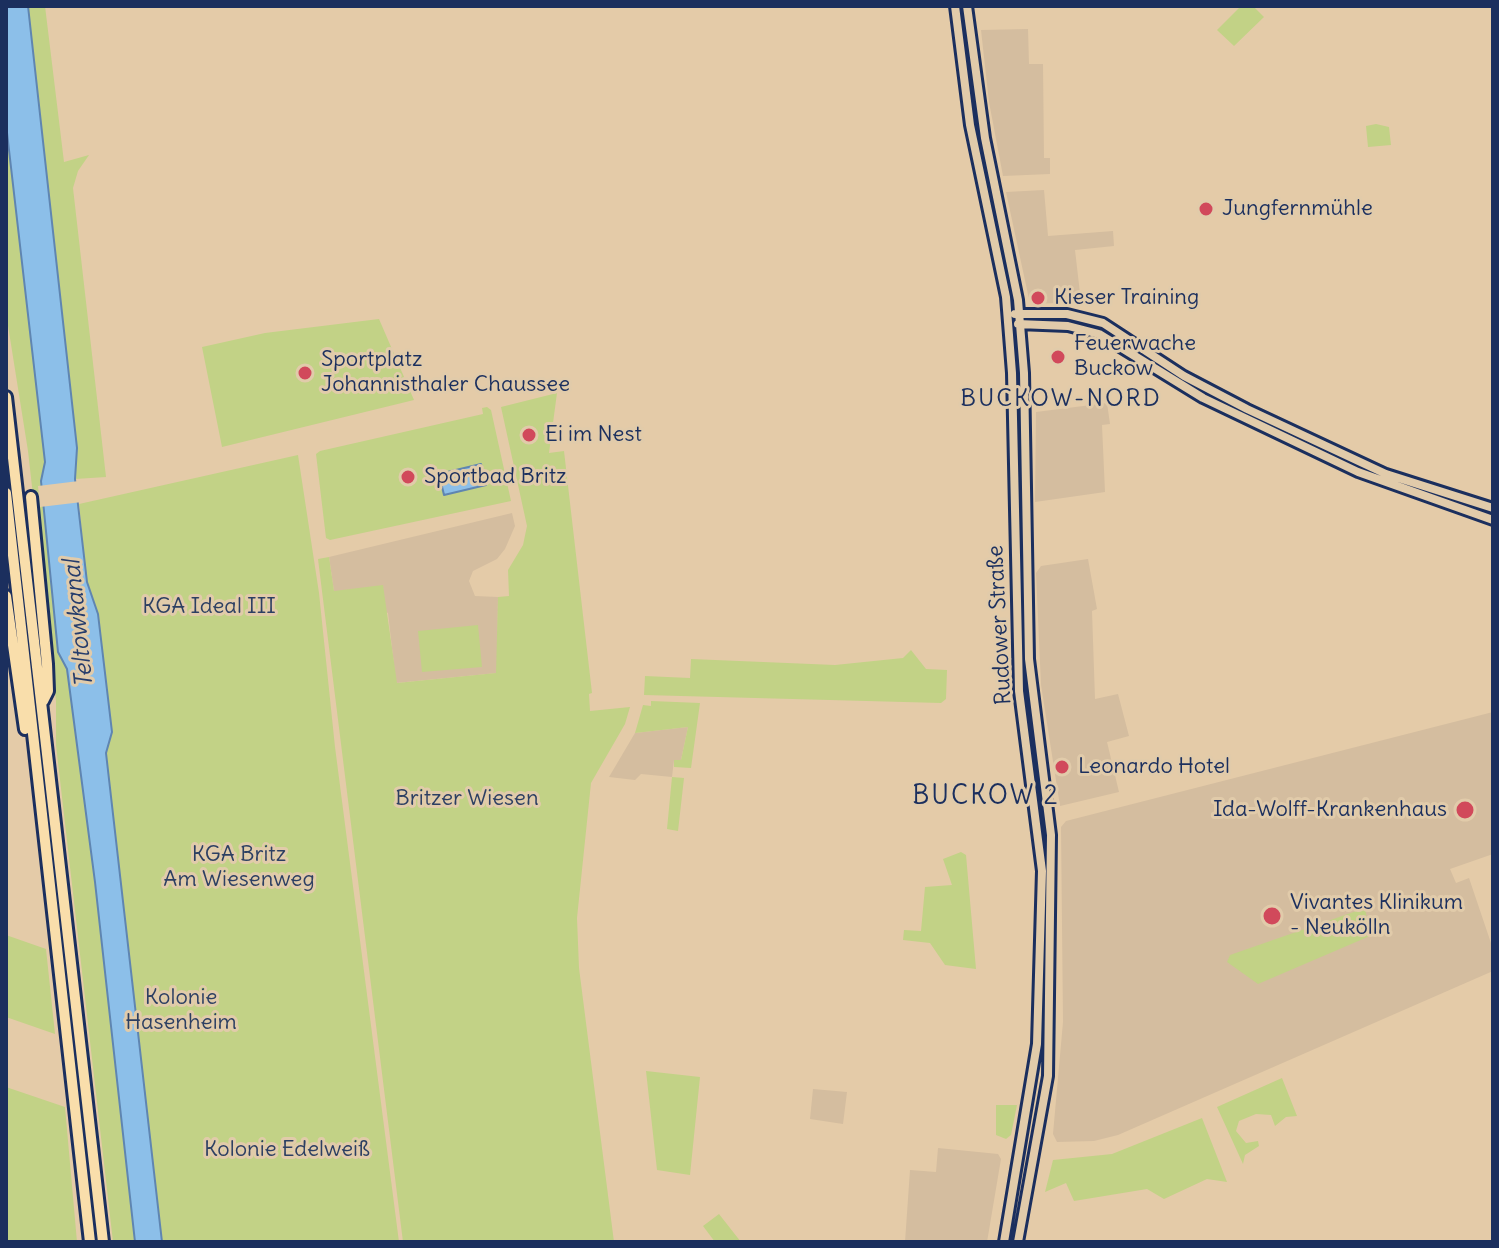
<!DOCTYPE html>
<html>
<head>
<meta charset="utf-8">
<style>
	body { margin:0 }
	#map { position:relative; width:1499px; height:1248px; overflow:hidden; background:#e4cba8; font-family:Delius,sans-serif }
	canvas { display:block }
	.frame { position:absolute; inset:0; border:8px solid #1b2f5e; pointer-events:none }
</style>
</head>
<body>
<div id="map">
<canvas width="1499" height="1248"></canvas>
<div class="frame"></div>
</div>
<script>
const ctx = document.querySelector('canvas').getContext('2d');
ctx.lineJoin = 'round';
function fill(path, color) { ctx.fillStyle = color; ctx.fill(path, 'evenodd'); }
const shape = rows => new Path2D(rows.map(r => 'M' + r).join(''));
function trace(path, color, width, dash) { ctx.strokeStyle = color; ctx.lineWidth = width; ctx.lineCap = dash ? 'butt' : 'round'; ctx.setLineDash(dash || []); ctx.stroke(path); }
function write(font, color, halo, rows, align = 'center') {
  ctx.font = font + ' Delius,sans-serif'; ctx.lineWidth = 6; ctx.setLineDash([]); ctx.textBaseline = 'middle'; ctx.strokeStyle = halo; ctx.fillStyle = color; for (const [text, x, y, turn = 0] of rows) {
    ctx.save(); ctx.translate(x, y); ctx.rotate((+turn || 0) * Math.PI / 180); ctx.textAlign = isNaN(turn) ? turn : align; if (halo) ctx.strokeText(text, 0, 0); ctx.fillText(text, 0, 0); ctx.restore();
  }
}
fill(shape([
	[1028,29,1029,64,1043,64,1044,158,1050,158,1050,174,1003,176,989,102,981,30],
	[1044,190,1048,236,1113,231,1114,246,1075,250,1081,302,1034,304,1029,299,1006,192],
	[1107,403,1110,424,1102,425,1105,492,1035,502,1036,412],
	[512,513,515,526,505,549,497,559,473,571,469,581,475,596,498,597,497,673,396,683,388,613,334,591,329,557],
	[1088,559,1097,609,1092,611,1095,699,1118,694,1129,736,1107,742,1119,792,1060,806,1041,685,1036,573,1041,566],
	[1493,712,1493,854,1450,869,1456,883,1469,878,1493,949,1493,971,1118,1135,1094,1141,1057,1142,1053,1134,1063,1022,1061,827,1066,821],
	[688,727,681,760,674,760,672,777,641,774,635,780,609,777,635,733],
	[813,1089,847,1092,843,1124,810,1119],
	[938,1148,998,1154,1001,1159,987,1242,905,1242,910,1170,936,1172]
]), '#d4bd9f');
fill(shape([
	[28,6,45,6,64,162,89,155,78,171,73,188,106,477,75,479,77,448],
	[1241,6,1253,6,1264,17,1234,46,1217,30],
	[6,124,45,462,41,481,58,652,67,668,95,882,135,1242,113,1242,56,745,56,701,28,451,6,313],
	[1376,124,1389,127,1391,145,1368,147,1366,126],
	[379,319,414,400,222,447,202,347,265,333],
	[1017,377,1022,554,1018,554,1016,378],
	[557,393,549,453,564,451,592,693,589,694,590,711,630,707,625,724,591,783,577,918,579,968,614,1242,403,1242,318,559,329,557,334,591,383,585,397,683,496,673,498,597,509,596,508,570,523,545,527,526,501,407],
	[487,407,491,410,511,501,330,540,326,538,316,454,320,451,483,414,482,408],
	[298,455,319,593,335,747,399,1242,162,1242,106,753,112,732,98,614,87,582,79,504],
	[1020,570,1028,696,1039,782,1025,696],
	[478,625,482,667,422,672,418,631],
	[911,650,926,669,947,670,946,699,941,703,644,695,645,676,690,678,691,659,835,665,903,658],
	[651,701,700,703,691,768,674,767,674,760,681,760,688,727,635,733,643,705,651,706],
	[672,777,684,778,678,831,667,829],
	[961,852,966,855,976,969,945,965,930,943,903,940,904,930,921,931,925,887,952,885,943,859],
	[1365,908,1370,936,1258,984,1227,962,1230,955],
	[6,935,46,949,55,1034,6,1017],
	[646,1071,700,1077,690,1175,657,1170],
	[1282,1078,1297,1116,1286,1117,1275,1126,1271,1115,1256,1114,1239,1121,1236,1131,1246,1143,1258,1141,1259,1146,1245,1155,1243,1164,1217,1107],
	[6,1087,65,1107,77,1242,6,1242],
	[996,1105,1017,1105,1011,1135,1006,1139,996,1135],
	[1202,1118,1227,1182,1207,1179,1164,1199,1147,1189,1074,1201,1066,1183,1045,1192,1053,1160,1112,1154],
	[719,1214,741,1242,715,1242,703,1226]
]), '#c2d286');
const water = shape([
	[6,6,28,6,77,448,75,479,87,582,98,614,112,732,106,753,162,1242,135,1242,95,882,67,669,58,652,41,481,45,462,6,124,6,6],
	[481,464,486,485,444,495,439,474,481,464]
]);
fill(water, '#8cbfe9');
trace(water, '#5f85b1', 2);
fill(shape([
	[79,481,82,502,40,507,38,486]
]), '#e4cba8');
const secondary = shape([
	[955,6,970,125,1006,297,1012,373,1019,691,1042,871,1037,1044,1004,1242],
	[967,6,985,138,1018,300,1024,373,1029,659,1051,835,1048,1076,1018,1242],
	[1015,314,1067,314,1103,323,1184,376,1247,409,1386,474,1493,508],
	[1018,324,1068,326,1099,334,1203,398,1358,472,1493,520]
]);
const motorway = shape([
	[6,397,103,1242],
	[6,493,90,1242],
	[31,497,47,664,48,691,43,701],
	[6,596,25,729]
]);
trace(secondary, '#1b2f5e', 14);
trace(motorway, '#1b2f5e', 16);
trace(secondary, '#e1cbaa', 8);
trace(motorway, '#f9deab', 10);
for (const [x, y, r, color] of [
	[1206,209,8,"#d1495b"],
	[1038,298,8,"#d1495b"],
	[1058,357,8,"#d1495b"],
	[305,373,8,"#d1495b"],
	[529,435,8,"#d1495b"],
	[408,477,8,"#d1495b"],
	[1062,767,8,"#d1495b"],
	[1465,810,10,"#d1495b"],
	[1272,916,10,"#d1495b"]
]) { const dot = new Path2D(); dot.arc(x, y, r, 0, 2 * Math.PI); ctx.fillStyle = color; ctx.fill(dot); trace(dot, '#e1cbaa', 3); }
write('22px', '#1b2f5e', '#e1cbaa', [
	["Jungfernmühle",1222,209],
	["Kieser Training",1054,298],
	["Feuerwache",1074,344],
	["Buckow",1074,369],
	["Sportplatz",321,360],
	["Johannisthaler Chaussee",321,385],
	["Ei im Nest",545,435],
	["Sportbad Britz",424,477],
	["Leonardo Hotel",1078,767],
	["Ida-Wolff-Krankenhaus",1447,810,"right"],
	["Vivantes Klinikum",1290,903],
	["- Neukölln",1290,928]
], 'left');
write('22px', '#2c3f62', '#e1cbaa', [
	["KGA Ideal III",209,607],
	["Britzer Wiesen",467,799],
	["KGA Britz",239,855],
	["Am Wiesenweg",239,880],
	["Kolonie",181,998],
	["Hasenheim",181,1023],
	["Kolonie Edelweiß",287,1150]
]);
write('22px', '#1b2f5e', '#e1cbaa', [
	["Rudower Straße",1000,625,-93]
]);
ctx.letterSpacing = '2px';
write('24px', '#1b2f5e', '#e1cbaa', [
	["BUCKOW-NORD",1061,399]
]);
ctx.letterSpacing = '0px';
write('italic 24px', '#263d6c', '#e1cbaa', [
	["Teltowkanal",79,624,-96]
]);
ctx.letterSpacing = '2px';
write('26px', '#1b2f5e', '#e1cbaa', [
	["BUCKOW 2",986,797]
]);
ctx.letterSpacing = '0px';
</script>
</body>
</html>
